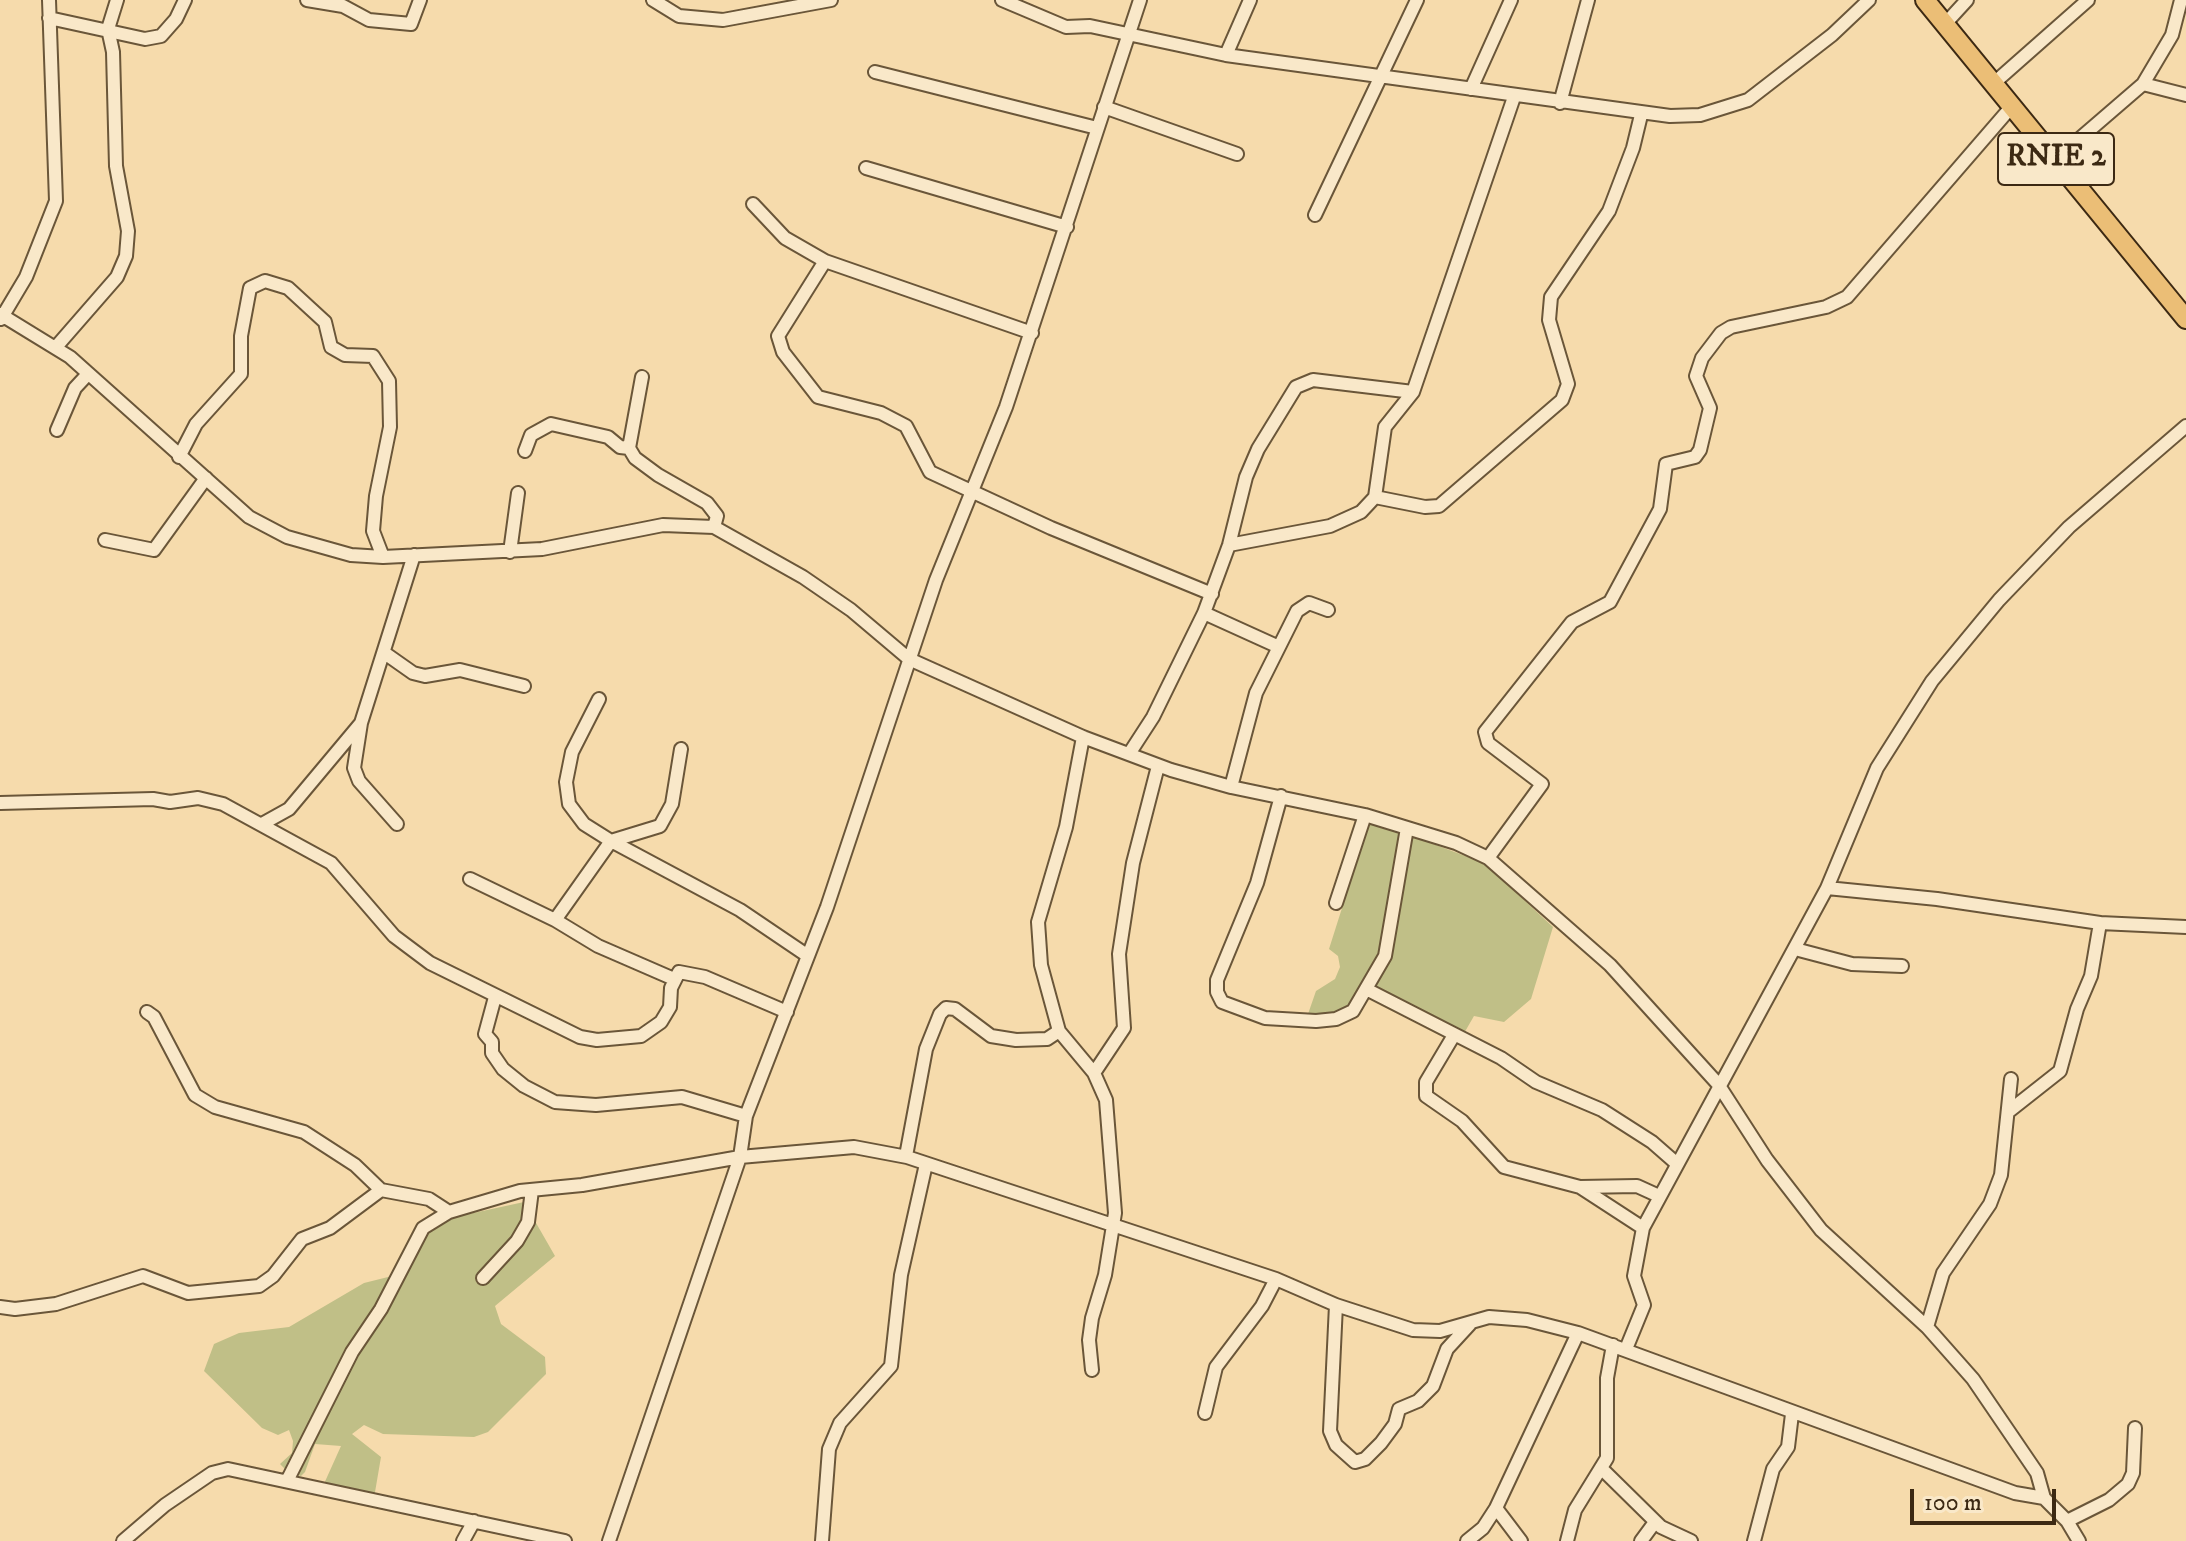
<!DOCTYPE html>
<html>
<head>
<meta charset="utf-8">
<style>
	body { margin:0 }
	#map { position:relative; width:2186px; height:1541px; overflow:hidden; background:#f6dbac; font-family:"IM FELL DW Pica",serif }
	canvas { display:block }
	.scale { position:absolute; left:1910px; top:1489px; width:146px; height:36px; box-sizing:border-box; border:4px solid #3c2913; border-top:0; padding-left:10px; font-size:24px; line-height:28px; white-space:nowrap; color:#3c2913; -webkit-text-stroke:6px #f9e8c9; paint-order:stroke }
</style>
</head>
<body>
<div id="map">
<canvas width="2186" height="1541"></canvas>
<div class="scale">100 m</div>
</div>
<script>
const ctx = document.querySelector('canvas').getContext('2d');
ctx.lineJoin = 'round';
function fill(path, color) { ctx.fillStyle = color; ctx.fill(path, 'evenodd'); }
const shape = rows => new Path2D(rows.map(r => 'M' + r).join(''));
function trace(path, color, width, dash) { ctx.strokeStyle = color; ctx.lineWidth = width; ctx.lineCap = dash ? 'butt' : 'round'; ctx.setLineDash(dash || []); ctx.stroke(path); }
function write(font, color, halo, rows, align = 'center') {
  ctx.font = font + ' "IM FELL DW Pica",serif'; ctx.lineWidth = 6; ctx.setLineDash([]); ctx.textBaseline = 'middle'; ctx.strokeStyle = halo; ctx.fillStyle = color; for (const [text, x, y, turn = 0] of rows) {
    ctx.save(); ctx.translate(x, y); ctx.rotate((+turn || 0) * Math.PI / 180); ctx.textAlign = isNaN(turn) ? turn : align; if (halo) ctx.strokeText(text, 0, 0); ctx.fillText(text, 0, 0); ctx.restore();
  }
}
fill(shape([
	[1369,823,1400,834,1381,952,1350,1004,1333,1013,1308,1014,1316,991,1335,979,1340,967,1338,956,1329,949],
	[1412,836,1484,863,1553,927,1531,999,1504,1022,1474,1016,1463,1035,1374,987,1392,947],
	[524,1202,555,1256,495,1306,501,1324,545,1357,546,1374,488,1432,474,1437,383,1434,364,1425,352,1434,381,1457,374,1498,323,1486,341,1446,315,1444,305,1472,301,1476,289,1473,280,1464,292,1453,293,1441,289,1430,278,1435,262,1428,204,1371,214,1344,239,1333,289,1327,364,1283,404,1273,422,1235,441,1220]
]), '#c0bf87');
const minor = shape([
	[307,0,343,6,369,20,411,24,420,0],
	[653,0,679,16,723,20,831,0],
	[1002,0,1066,27,1090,26,1226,55,1670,116,1700,115,1748,100,1832,35,1869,0],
	[49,18,145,39,161,36,176,19,185,0],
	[1945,24,1967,0],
	[1226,55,1250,0],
	[875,72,1097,128],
	[1994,83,2088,0],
	[2143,84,2186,95],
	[1471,89,1511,0],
	[1560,103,1588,0],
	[1104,107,1237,154],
	[2056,159,2143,84,2172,35,2181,0],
	[866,168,1067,227],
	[753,204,785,238,825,261,1032,333],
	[1315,215,1417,0],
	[825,261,778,336,783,352,818,397,881,413,906,426,930,472,1051,528,1212,594],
	[0,314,70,357,249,517,287,537,351,555,383,557,542,549,663,525,714,527,803,577,851,610,909,659,1083,737,1171,770,1231,787,1365,815,1456,843,1488,858,1610,965,1718,1084,1767,1160,1821,1230,1927,1327,1973,1379,2037,1473,2044,1498,2067,1521,2079,1541],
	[1,319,26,277,56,201,49,0],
	[56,347,117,277,126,256,128,231,116,166,113,52,108,29,117,0],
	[642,377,629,448,635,458,658,475,707,503,717,516,714,527],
	[57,430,75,388,88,374],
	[525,451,531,435,551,424,608,437,620,447,629,448],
	[179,457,196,424,241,374,241,336,250,288,265,281,288,288,325,322,331,347,345,355,373,356,389,381,390,427,376,496,373,531,383,557],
	[1375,497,1425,507,1439,506,1562,400,1568,384,1549,320,1551,297,1609,211,1633,148,1641,115],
	[105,540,154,550,206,478],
	[1229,545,1330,526,1361,512,1375,497,1385,427,1413,392,1514,97],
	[510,552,518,493],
	[1204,613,1279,647],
	[386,654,413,673,425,676,460,670,524,686],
	[599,699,572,752,566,782,569,804,584,824,611,841,740,910,808,956],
	[361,723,354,768,359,781,397,824],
	[1083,737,1066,827,1038,922,1041,965,1059,1031,1094,1073],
	[1129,754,1153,717,1204,613,1229,545,1246,477,1258,449,1296,387,1313,380,1413,392],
	[1231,787,1256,693,1297,611,1309,603,1328,610],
	[1281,796,1257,883,1217,980,1217,992,1222,1002,1265,1018,1316,1021,1336,1019,1353,1011,1385,956,1407,828],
	[0,803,153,799,170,802,198,798,223,804,331,863,394,936,430,963,580,1037,597,1040,641,1036,661,1022,670,1007,671,988,679,972,705,977,787,1012],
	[262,824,289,809,361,723,414,555],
	[1488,858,1542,784,1488,743,1485,732,1572,622,1610,602,1660,509,1666,464,1695,457,1700,450,1710,408,1696,376,1702,358,1721,333,1731,327,1826,307,1847,297,2013,105],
	[470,879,555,920,598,946,674,979],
	[1827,888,1937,899,2100,923,2186,927],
	[1336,903,1365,815],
	[555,920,611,841,660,826,672,804,681,749],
	[1795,949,1852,964,1902,966],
	[1368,990,1501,1058,1536,1082,1602,1110,1652,1142,1676,1163],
	[495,997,485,1034,492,1042,492,1053,503,1069,524,1086,555,1102,596,1105,682,1097,746,1116],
	[147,1012,154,1017,195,1095,215,1107,304,1132,355,1165,381,1190,429,1199,449,1212],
	[1454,1035,1426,1082,1426,1096,1462,1121,1504,1167,1580,1187,1643,1228],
	[2008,1112,2060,1071,2077,1009,2091,976,2100,923],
	[906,1156,926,1049,940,1014,946,1008,955,1009,991,1036,1016,1040,1047,1039,1059,1031],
	[1580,1187,1637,1186,1659,1196],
	[483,1278,517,1241,528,1222,532,1190],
	[1336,1305,1330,1431,1336,1445,1355,1462,1365,1459,1381,1443,1395,1424,1399,1409,1418,1401,1433,1386,1447,1349,1470,1324],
	[0,1307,15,1309,56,1304,143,1276,188,1293,259,1286,273,1276,302,1239,330,1228,381,1190],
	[1927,1327,1943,1273,1990,1204,2001,1175,2011,1079],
	[1626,1349,1644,1305,1634,1276,1643,1228,1827,888,1877,768,1932,681,1999,600,2069,527,2186,426],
	[1092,1370,1089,1340,1092,1318,1105,1275,1115,1213,1106,1100,1094,1073,1124,1028,1119,954,1133,863,1158,766],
	[1205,1413,1216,1367,1262,1306,1276,1279],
	[1601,1468,1661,1527,1691,1541],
	[288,1479,352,1352,381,1309,423,1228,449,1212,520,1191,582,1185,740,1157,854,1147,907,1157,1276,1279,1336,1305,1413,1330,1440,1331,1489,1317,1527,1320,1578,1333,2015,1493,2044,1498],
	[1496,1508,1521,1541],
	[2067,1521,2109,1500,2128,1484,2133,1473,2135,1428],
	[123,1541,165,1505,212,1473,228,1469,565,1541],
	[463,1541,474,1521],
	[609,1541,740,1157,746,1116,827,907,936,580,1006,407,1140,0],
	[822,1541,829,1449,840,1423,891,1366,901,1275,926,1164],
	[1467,1541,1483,1528,1496,1508,1578,1333],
	[1567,1541,1575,1510,1607,1458,1607,1378,1613,1345],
	[1641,1541,1655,1522],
	[1754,1541,1773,1469,1788,1447,1792,1414]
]);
const highway = shape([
	[1925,0,2186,319]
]);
trace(minor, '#6a5639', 16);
trace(highway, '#3c2913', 22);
trace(minor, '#f9e8c9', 12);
trace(highway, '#ebbe76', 18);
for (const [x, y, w] of [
	[2056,159,116]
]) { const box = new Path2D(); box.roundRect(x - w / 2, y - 26, w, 52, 6); ctx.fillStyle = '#f9e8c9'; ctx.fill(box); trace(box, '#3c2913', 2); }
write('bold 30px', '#3c2913', null, [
	["RNIE 2",2056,159]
]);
</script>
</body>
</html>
